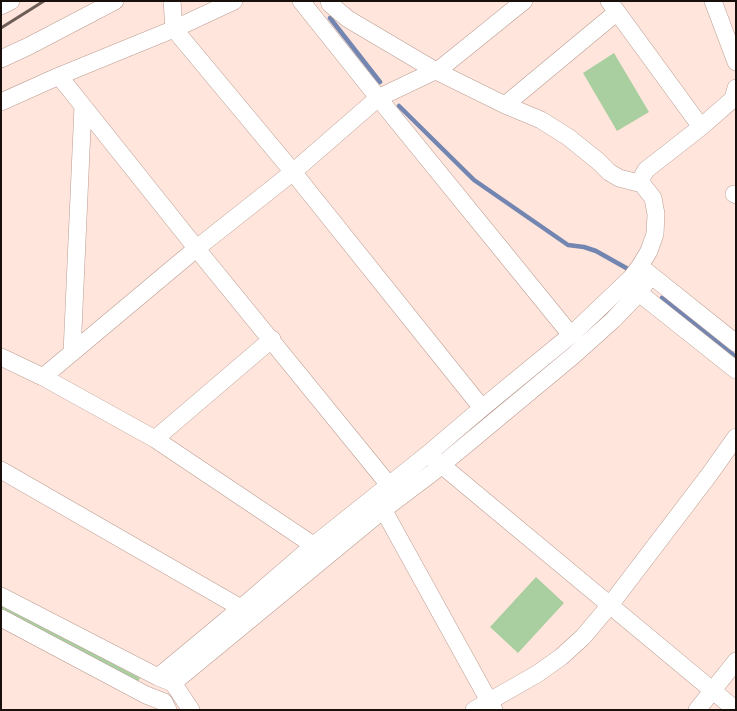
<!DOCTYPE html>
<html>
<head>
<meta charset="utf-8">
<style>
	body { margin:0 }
	#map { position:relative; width:737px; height:711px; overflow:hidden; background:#ffe5db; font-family:"DejaVu Sans",sans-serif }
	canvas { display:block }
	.frame { position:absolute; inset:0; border:2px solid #190f0b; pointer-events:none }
</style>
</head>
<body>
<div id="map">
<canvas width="737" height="711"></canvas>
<div class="frame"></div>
</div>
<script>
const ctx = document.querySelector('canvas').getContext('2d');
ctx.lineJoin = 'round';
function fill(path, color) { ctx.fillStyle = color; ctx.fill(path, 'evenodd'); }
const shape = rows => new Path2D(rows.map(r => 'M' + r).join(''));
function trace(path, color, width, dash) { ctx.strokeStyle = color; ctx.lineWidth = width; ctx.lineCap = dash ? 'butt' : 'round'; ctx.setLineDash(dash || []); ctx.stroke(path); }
fill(shape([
	[614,53,649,112,617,131,583,73],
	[536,577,564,603,518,653,490,627],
	[1,604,140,678,138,682,1,610]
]), '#a9cfa0');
trace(shape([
	[330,18,380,82],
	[399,106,474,180,568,245,584,247,596,251,628,269],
	[662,298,736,357]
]), '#7386b1', 4.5);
const minor = shape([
	[172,1,174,29,293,172,482,408],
	[301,1,388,110,571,335],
	[329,1,330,4,348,19,436,71,505,105,617,12],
	[609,1,701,127],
	[713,1,736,62],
	[1,6,11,1],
	[1,59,29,46,115,1],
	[59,76,205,259,389,485],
	[1,102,59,76,174,29,234,1],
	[505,105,541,120,568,137,598,161,609,172,619,178,642,184],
	[734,194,736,195],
	[642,268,736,343],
	[639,293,736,370],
	[72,353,83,106],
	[1,357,43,377,155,439,322,551],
	[43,377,197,248,293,172,378,98,441,68,524,1],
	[155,439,272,339],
	[433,458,736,710],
	[1,470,241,608,248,616],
	[378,500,494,710],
	[1,596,158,677,173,683,191,710],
	[1,618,146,695,164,702,168,710],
	[158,677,241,608,314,545,428,454,482,408,571,335,631,278,640,266,649,251,655,234,656,214,653,198,642,184,642,177,646,170,701,127,733,99,736,88],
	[173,683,383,510,432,473,574,355,613,320,639,293,651,275],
	[474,710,537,674,561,657,583,637,610,605,709,475,736,437],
	[697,710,736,661]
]);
trace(minor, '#ba9c92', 18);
trace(minor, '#fff', 17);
trace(shape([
	[1,28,44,1]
]), '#6d5d57', 3);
</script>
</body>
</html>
